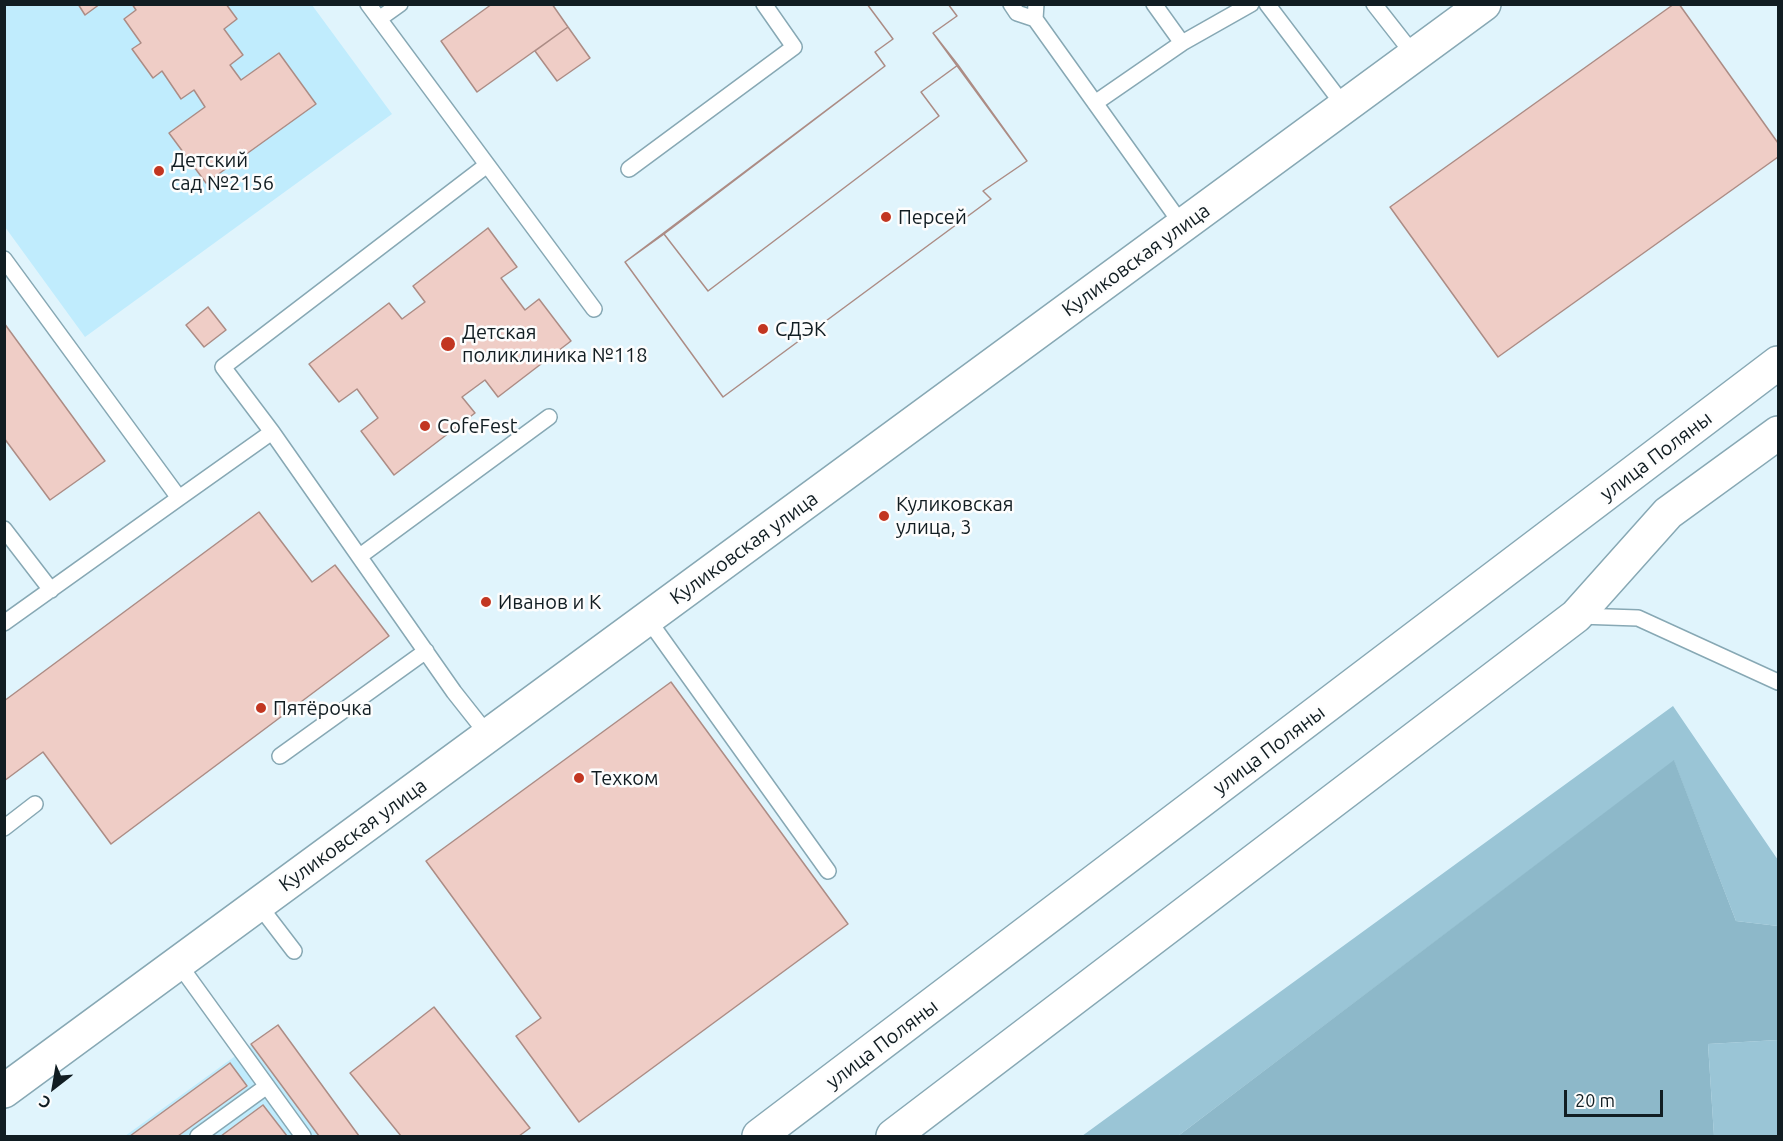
<!DOCTYPE html>
<html>
<head>
<meta charset="utf-8">
<style>
	body { margin:0 }
	#map { position:relative; width:1783px; height:1141px; overflow:hidden; background:#e0f4fc; font-family:Ubuntu,sans-serif }
	canvas { display:block }
	.frame { position:absolute; inset:0; border:6px solid #111d22; pointer-events:none }
	.north { position:absolute; left:24px; top:1057px; width:60px; height:60px; -webkit-text-stroke:4px #fdfdfd; paint-order:stroke; rotate:211deg; font-size:16px; font-weight:700; line-height:24px; text-align:center; color:#111d22 }
	.north::after { content:''; display:block; margin:auto; width:21px; height:27px; background:#111d22; clip-path:polygon(50% 0,100% 100%,50% 72%,0 100%) }
	.scale { position:absolute; left:1564px; top:1090px; width:99px; height:27px; box-sizing:border-box; border:3px solid #111d22; border-top:0; padding-left:8px; font-size:18px; line-height:21px; white-space:nowrap; color:#111d22; -webkit-text-stroke:4px #fdfdfd; paint-order:stroke }
</style>
</head>
<body>
<div id="map">
<canvas width="1783" height="1141"></canvas>
<div class="frame"></div>
<div class="north">С</div>
<div class="scale">20 m</div>
</div>
<script>
const ctx = document.querySelector('canvas').getContext('2d');
ctx.lineJoin = 'round';
function fill(path, color) { ctx.fillStyle = color; ctx.fill(path, 'evenodd'); }
const shape = rows => new Path2D(rows.map(r => 'M' + r).join(''));
function trace(path, color, width, dash) { ctx.strokeStyle = color; ctx.lineWidth = width; ctx.lineCap = dash ? 'butt' : 'round'; ctx.setLineDash(dash || []); ctx.stroke(path); }
function write(font, color, halo, rows, align = 'center') {
  ctx.font = font + ' Ubuntu,sans-serif'; ctx.lineWidth = 5; ctx.setLineDash([]); ctx.textBaseline = 'middle'; ctx.strokeStyle = halo; ctx.fillStyle = color; for (const [text, x, y, turn = 0] of rows) {
    ctx.save(); ctx.translate(x, y); ctx.rotate((+turn || 0) * Math.PI / 180); ctx.textAlign = isNaN(turn) ? turn : align; if (halo) ctx.strokeText(text, 0, 0); ctx.fillText(text, 0, 0); ctx.restore();
  }
}
fill(shape([
	[4,5,312,5,392,114,85,337,5,227],
	[278,1025,359,1136,125,1136]
]), '#c0ecfd');
fill(shape([
	[1673,706,1778,860,1778,926,1736,921,1674,761,1178,1136,1082,1136],
	[1778,1040,1778,1136,1714,1136,1708,1044]
]), '#9ac5d6');
fill(shape([
	[1674,760,1736,921,1778,926,1778,1040,1708,1044,1714,1136,1178,1136]
]), '#8db8c9');
const building = shape([
	[78,4,100,4,85,15,78,4],
	[132,4,226,4,237,19,224,29,243,55,230,65,241,80,279,53,316,104,206,183,169,133,205,107,194,90,181,99,162,71,153,78,132,49,141,43,124,19,136,10,132,4],
	[492,4,552,4,568,27,477,92,441,41,492,4],
	[867,4,948,4,957,16,933,33,958,65,921,92,939,116,708,291,664,234,885,66,875,52,893,39,867,4],
	[867,4,948,4,957,16,933,33,1027,161,983,191,991,199,723,397,625,262,885,66,875,52,893,39,867,4],
	[1674,4,1679,4,1778,143,1778,157,1498,357,1390,207,1674,4],
	[568,27,590,58,557,81,535,51,568,27],
	[958,65,1027,161,983,191,991,199,723,397,625,262,664,234,708,291,939,116,921,92,958,65],
	[488,228,517,267,501,278,525,310,539,299,571,341,498,397,485,380,462,397,475,413,394,475,361,431,378,418,357,389,339,402,309,364,389,303,402,319,425,302,413,286,488,228],
	[208,307,226,330,204,347,186,325,208,307],
	[4,323,105,461,50,500,4,438,4,323],
	[259,512,312,582,335,565,389,636,111,844,43,752,4,781,4,701,259,512],
	[671,682,848,924,579,1122,516,1036,541,1018,426,861,671,682],
	[434,1007,530,1128,519,1136,401,1136,350,1073,434,1007],
	[278,1025,359,1136,319,1136,251,1044,278,1025],
	[230,1063,247,1086,178,1136,130,1136,230,1063],
	[263,1105,287,1136,221,1136,263,1105]
]);
fill(building, '#efcdc6');
trace(building, '#ac8c85', 1.5);
const service = shape([
	[368,4,594,309],
	[1011,4,1017,13,1035,19],
	[1036,4,1035,19,1183,226],
	[1267,4,1345,107],
	[1374,4,1414,55],
	[379,19,400,4],
	[1182,43,1251,4],
	[1095,103,1182,43,1154,4],
	[629,169,794,47,764,4],
	[4,259,179,498,272,432,454,692,488,735],
	[272,432,223,367,487,165],
	[4,529,51,590],
	[360,556,549,417],
	[1579,616,1638,618,1778,682],
	[647,618,828,871],
	[4,623,179,498],
	[280,756,426,651],
	[4,828,35,804],
	[258,904,294,951],
	[178,963,303,1136],
	[198,1136,267,1086]
]);
const tertiary = shape([
	[4,1091,1484,4]
]);
const secondary = shape([
	[759,1136,1778,363],
	[893,1136,1576,616,1668,513,1778,433]
]);
trace(service, '#87a8b4', 18);
trace(tertiary, '#87a8b4', 36);
trace(secondary, '#87a8b4', 36);
trace(service, '#fff', 15);
trace(tertiary, '#fff', 33);
trace(secondary, '#fff', 33);
for (const [x, y, r, color] of [
	[159,171,6,"#c23621"],
	[886,217,6,"#c23621"],
	[763,329,6,"#c23621"],
	[448,344,8,"#c23621"],
	[425,426,6,"#c23621"],
	[884,516,6,"#c23621"],
	[486,602,6,"#c23621"],
	[261,708,6,"#c23621"],
	[579,778,6,"#c23621"]
]) { const dot = new Path2D(); dot.arc(x, y, r, 0, 2 * Math.PI); ctx.fillStyle = color; ctx.fill(dot); trace(dot, '#fdfdfd', 2); }
write('20px', '#111d22', '#fdfdfd', [
	["Детский",171,160],
	["сад №2156",171,183],
	["Персей",898,217],
	["СДЭК",775,329],
	["Детская",462,332],
	["поликлиника №118",462,355],
	["CofeFest",437,426],
	["Куликовская",896,504],
	["улица, 3",896,527],
	["Иванов и К",498,602],
	["Пятёрочка",273,708],
	["Техком",591,778]
], 'left');
write('20px', '#111d22', '#fdfdfd', [
	["Куликовская улица",1136,260,-36],
	["улица Поляны",1656,456,-37],
	["Куликовская улица",744,548,-36],
	["улица Поляны",1269,750,-37],
	["Куликовская улица",353,835,-36],
	["улица Поляны",882,1044,-37]
]);
</script>
</body>
</html>
